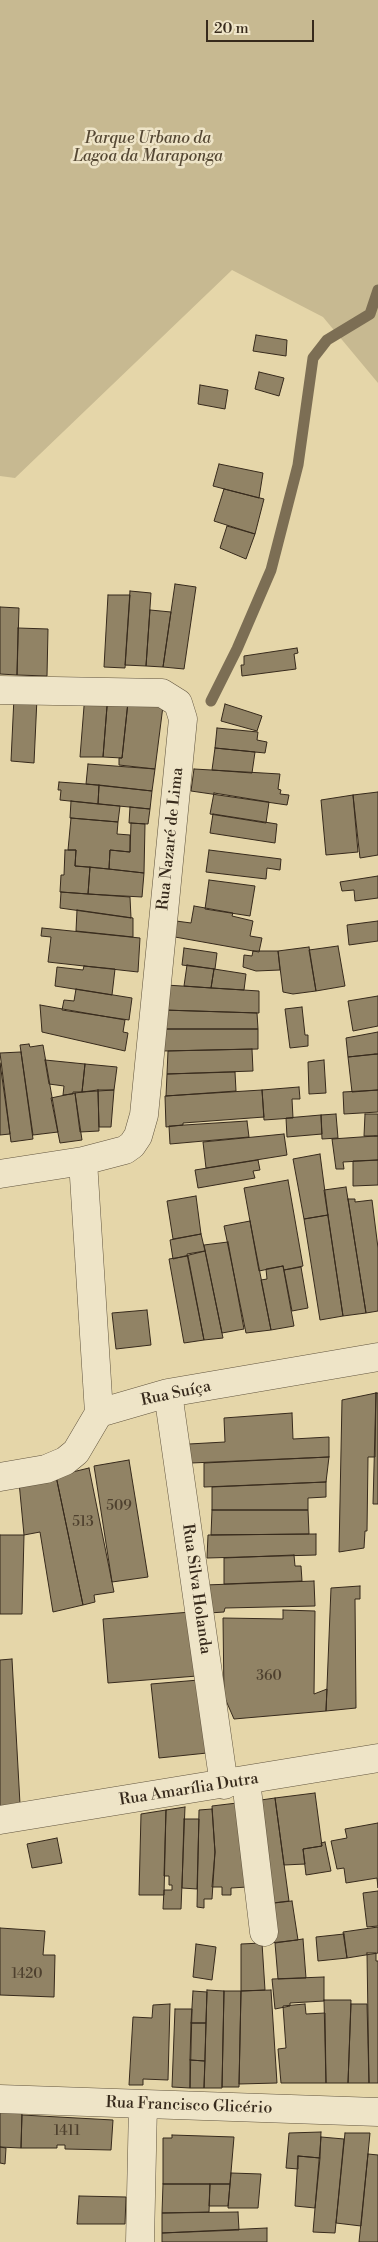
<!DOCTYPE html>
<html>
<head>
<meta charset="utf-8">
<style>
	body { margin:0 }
	#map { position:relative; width:378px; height:2242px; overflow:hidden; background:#e5d6a9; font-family:"Libre Bodoni",serif }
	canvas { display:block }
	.scale { position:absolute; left:206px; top:20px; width:108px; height:22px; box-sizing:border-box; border:2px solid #372a1c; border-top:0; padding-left:6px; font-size:15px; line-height:18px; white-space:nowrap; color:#372a1c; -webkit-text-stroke:4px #eee4c7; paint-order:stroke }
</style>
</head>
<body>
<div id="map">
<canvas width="378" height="2242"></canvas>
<div class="scale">20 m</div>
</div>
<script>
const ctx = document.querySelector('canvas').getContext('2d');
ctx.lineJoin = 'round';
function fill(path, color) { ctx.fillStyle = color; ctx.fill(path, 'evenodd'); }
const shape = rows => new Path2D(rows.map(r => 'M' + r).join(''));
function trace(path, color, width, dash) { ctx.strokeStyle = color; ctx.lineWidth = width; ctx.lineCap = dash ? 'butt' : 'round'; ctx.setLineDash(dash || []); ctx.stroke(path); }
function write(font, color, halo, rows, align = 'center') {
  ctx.font = font + ' "Libre Bodoni",serif'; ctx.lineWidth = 5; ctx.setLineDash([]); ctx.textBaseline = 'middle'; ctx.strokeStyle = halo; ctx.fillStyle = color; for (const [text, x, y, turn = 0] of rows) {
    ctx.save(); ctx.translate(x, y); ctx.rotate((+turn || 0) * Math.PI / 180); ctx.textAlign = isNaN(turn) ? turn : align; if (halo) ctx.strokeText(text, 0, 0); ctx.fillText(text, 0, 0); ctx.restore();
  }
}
fill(shape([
	[0,0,378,0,378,383,323,317,232,270,15,478,0,476]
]), '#c7b991');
trace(shape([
	[211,701,237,649,271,570,298,465,313,358,327,340,370,314,378,290]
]), '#7c6e54', 11);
const building = shape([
	[256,335,287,340,286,356,253,351,256,335],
	[259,372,284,378,279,396,255,389,259,372],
	[200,385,228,390,225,409,198,404,200,385],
	[219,464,263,473,259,498,213,486,219,464],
	[224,489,264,499,255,534,214,521,224,489],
	[227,526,255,534,246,559,220,548,227,526],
	[175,584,196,587,184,669,163,667,175,584],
	[130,591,151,593,146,666,125,665,130,591],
	[108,595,130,595,125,668,104,667,108,595],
	[0,607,19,608,17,675,0,674,0,607],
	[150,610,171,612,163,667,146,666,150,610],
	[18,628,48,629,47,676,17,675,18,628],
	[297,648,298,653,294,654,296,669,242,676,241,665,244,665,244,656,297,648],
	[85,694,108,694,103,757,80,757,85,694],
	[108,694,128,702,122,758,103,757,108,694],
	[14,697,37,698,34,763,11,761,14,697],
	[128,702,163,706,155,769,119,765,119,758,122,758,128,702],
	[225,704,262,716,257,731,221,721,225,704],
	[217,728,258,732,257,740,267,742,265,753,215,748,217,728],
	[215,748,255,752,252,773,212,770,215,748],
	[88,764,155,769,152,791,86,784,88,764],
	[194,769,280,774,278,789,281,790,280,794,289,795,287,805,191,791,194,769],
	[59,782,99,785,98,804,60,800,61,790,58,790,59,782],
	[99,785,152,791,150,809,98,804,99,785],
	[378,792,378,855,360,858,353,795,378,792],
	[214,793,269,802,266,823,210,814,214,793],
	[353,795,358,852,326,855,321,800,353,795],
	[71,801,120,806,118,822,70,818,71,801],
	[130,807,150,809,148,824,129,823,130,807],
	[213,814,277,824,275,843,210,833,213,814],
	[71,818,118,822,117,834,130,835,130,852,110,850,109,869,75,866,76,850,68,850,71,818],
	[131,823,145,824,144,873,109,869,110,850,130,852,131,823],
	[65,850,76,850,75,866,90,867,88,894,60,892,61,875,64,875,65,850],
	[209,850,281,859,280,870,267,868,266,879,206,872,209,850],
	[90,867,144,873,142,897,88,894,90,867],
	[378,876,378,898,355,901,354,890,342,891,340,882,378,876],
	[209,880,255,886,250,916,205,909,209,880],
	[61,892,130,897,131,918,60,908,61,892],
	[194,906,233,913,232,916,253,921,250,936,262,938,259,952,175,937,176,921,191,923,194,906],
	[77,910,133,918,133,937,76,931,77,910],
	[378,921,378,941,349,945,347,925,378,921],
	[42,928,140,938,138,972,48,962,51,937,41,936,42,928],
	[338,946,345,986,316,991,309,950,338,946],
	[309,947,316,991,293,994,283,992,278,951,309,947],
	[184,948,217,953,215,969,182,965,184,948],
	[253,951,278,951,280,970,256,971,243,967,244,955,252,956,253,951],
	[187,965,214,969,211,988,184,986,187,965],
	[84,966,115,969,112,995,55,986,57,967,83,970,84,966],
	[214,969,246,974,244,990,211,988,214,969],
	[166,985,259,991,259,1013,163,1010,166,985],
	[76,989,132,998,129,1020,62,1010,64,1000,74,1001,76,989],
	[378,996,378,1026,353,1031,348,1001,378,996],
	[40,1005,125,1020,123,1032,128,1033,125,1051,42,1032,40,1005],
	[302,1007,305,1035,308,1035,308,1046,290,1048,285,1009,302,1007],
	[163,1010,257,1013,258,1029,163,1029,163,1010],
	[163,1029,258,1029,258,1049,162,1051,163,1029],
	[378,1032,378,1054,348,1057,346,1038,378,1032],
	[29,1044,30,1047,43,1045,58,1132,33,1135,20,1045,29,1044],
	[252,1049,253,1071,167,1074,168,1051,252,1049],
	[21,1052,33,1139,11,1142,0,1053,21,1052],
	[375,1054,378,1054,378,1090,352,1092,348,1057,375,1054],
	[45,1060,85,1064,82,1092,73,1092,73,1094,63,1095,64,1086,49,1084,45,1060],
	[324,1060,326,1093,309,1094,308,1062,324,1060],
	[0,1063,10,1134,0,1135,0,1063],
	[85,1064,117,1067,114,1090,82,1092,85,1064],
	[235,1072,236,1091,166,1096,167,1074,235,1072],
	[299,1087,300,1099,292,1099,293,1118,264,1120,262,1090,299,1087],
	[98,1090,99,1131,80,1132,75,1093,98,1090],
	[98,1090,114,1090,111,1127,99,1127,98,1090],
	[262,1090,264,1117,183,1123,183,1125,166,1127,165,1096,262,1090],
	[378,1090,378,1112,344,1114,343,1092,378,1090],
	[75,1093,82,1140,60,1143,51,1098,75,1093],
	[336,1114,338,1138,322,1139,321,1115,336,1114],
	[365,1114,378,1114,378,1136,364,1136,365,1114],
	[321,1115,322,1134,287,1137,286,1118,321,1115],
	[247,1121,249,1137,170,1144,169,1126,247,1121],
	[284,1134,287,1155,206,1168,203,1142,284,1134],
	[375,1136,378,1136,378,1160,343,1162,344,1169,336,1169,332,1139,375,1136],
	[320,1154,328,1215,304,1219,293,1159,320,1154],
	[258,1160,260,1170,253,1171,255,1178,198,1188,195,1170,258,1160],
	[378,1160,378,1185,353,1186,353,1161,378,1160],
	[288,1180,303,1266,284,1270,283,1266,259,1271,244,1188,288,1180],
	[346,1187,366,1313,343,1316,324,1190,346,1187],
	[196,1196,201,1234,173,1239,167,1201,196,1196],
	[348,1199,355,1199,355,1202,372,1200,378,1248,378,1311,366,1313,348,1199],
	[328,1215,343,1316,320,1320,304,1219,328,1215],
	[250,1221,271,1330,246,1333,224,1226,250,1221],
	[201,1234,205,1251,173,1259,170,1240,201,1234],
	[228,1242,244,1329,222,1333,204,1245,228,1242],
	[205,1251,223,1338,204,1340,187,1254,205,1251],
	[188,1256,204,1340,184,1343,169,1259,188,1256],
	[283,1266,294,1326,271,1330,261,1280,267,1279,266,1269,283,1266],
	[301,1267,308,1308,292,1311,284,1270,301,1267],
	[147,1310,151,1345,116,1349,112,1313,147,1310],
	[376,1393,375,1457,368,1457,367,1531,365,1531,364,1548,339,1552,342,1400,376,1393],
	[376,1393,378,1393,378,1504,373,1504,376,1393],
	[292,1413,293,1439,329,1437,329,1457,191,1463,189,1444,225,1442,224,1418,292,1413],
	[329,1457,326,1482,204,1487,204,1463,329,1457],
	[129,1460,148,1577,112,1582,94,1466,129,1460],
	[89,1468,114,1592,94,1595,95,1602,83,1605,56,1476,89,1468],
	[56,1476,83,1605,53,1612,40,1532,24,1535,19,1482,56,1476],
	[326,1482,326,1497,308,1498,308,1510,212,1510,212,1487,326,1482],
	[212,1510,308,1510,309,1534,211,1535,212,1510],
	[316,1534,316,1555,207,1558,208,1535,316,1534],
	[0,1535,24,1535,22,1614,0,1614,0,1535],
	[294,1555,295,1566,301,1566,302,1581,224,1584,224,1558,294,1555],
	[314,1581,315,1606,225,1608,224,1612,209,1613,205,1585,314,1581],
	[360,1586,360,1599,355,1599,356,1708,326,1711,331,1588,360,1586],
	[283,1610,315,1611,314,1694,327,1689,326,1711,234,1719,224,1696,223,1618,283,1619,283,1610],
	[191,1612,197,1676,108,1683,103,1619,191,1612],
	[12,1659,20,1804,0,1811,0,1660,12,1659],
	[199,1680,207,1753,159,1758,151,1684,199,1680],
	[315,1793,322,1846,303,1849,305,1864,284,1865,275,1798,315,1793],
	[275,1798,289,1901,265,1904,254,1801,275,1798],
	[237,1803,247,1887,231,1888,231,1895,222,1895,222,1887,212,1887,215,1852,212,1806,237,1803],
	[185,1807,181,1909,163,1909,164,1890,172,1890,172,1885,169,1885,169,1876,164,1876,166,1810,185,1807],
	[212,1809,215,1852,212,1899,204,1899,204,1908,197,1907,199,1810,212,1809],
	[166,1810,164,1895,139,1895,141,1814,166,1810],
	[184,1819,199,1819,197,1889,182,1888,184,1819],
	[378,1823,378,1888,377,1878,346,1883,344,1868,337,1869,331,1841,347,1838,345,1829,378,1823],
	[57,1838,62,1863,32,1868,27,1844,57,1838],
	[325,1842,331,1871,306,1875,303,1849,322,1846,321,1843,325,1842],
	[378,1891,378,1926,367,1927,363,1893,378,1891],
	[292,1901,298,1940,270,1943,265,1904,292,1901],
	[378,1927,378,1953,347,1958,343,1932,378,1927],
	[0,1928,45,1931,43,1955,55,1955,54,1997,0,1995,0,1928],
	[344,1934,347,1958,318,1961,316,1937,344,1934],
	[303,1939,306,1978,278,1979,275,1943,303,1939],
	[262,1943,265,1990,241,1991,241,1944,262,1943],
	[196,1944,216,1947,212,1980,193,1977,196,1944],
	[367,1953,376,1953,376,1961,378,1961,378,2083,369,2083,367,1953],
	[324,1977,324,2001,290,2003,290,2006,275,2009,272,1979,324,1977],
	[207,1990,224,1991,222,2088,204,2088,207,1990],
	[271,1990,277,2083,239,2084,241,1991,271,1990],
	[193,1991,207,1992,206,2023,191,2023,193,1991],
	[224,1991,241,1991,239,2087,222,2087,224,1991],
	[324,2000,351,2000,348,2083,326,2083,324,2000],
	[170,2004,168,2080,143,2079,143,2085,129,2085,133,2017,152,2018,153,2005,170,2004],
	[305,2004,306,2014,325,2013,326,2083,281,2083,278,2049,286,2048,283,2006,305,2004],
	[351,2004,367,2004,369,2083,348,2083,351,2004],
	[175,2009,192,2009,190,2088,172,2087,175,2009],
	[191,2023,206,2023,205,2061,190,2060,191,2023],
	[190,2060,205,2061,204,2088,190,2088,190,2060],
	[0,2109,22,2110,21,2148,0,2147,0,2109],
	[22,2115,113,2120,111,2150,65,2149,65,2145,57,2145,57,2148,21,2148,22,2115],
	[321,2132,320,2158,298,2156,298,2169,286,2168,289,2133,321,2132],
	[345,2133,370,2133,361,2226,336,2223,345,2133],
	[172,2135,234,2137,230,2184,163,2184,163,2138,172,2138,172,2135],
	[321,2137,344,2139,335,2233,313,2232,321,2137],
	[0,2147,6,2148,5,2164,0,2163,0,2147],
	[368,2154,378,2155,378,2242,359,2242,368,2154],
	[298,2156,320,2158,315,2208,295,2206,298,2156],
	[231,2173,261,2174,258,2208,228,2208,231,2173],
	[163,2184,210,2184,209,2212,162,2213,163,2184],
	[210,2184,230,2184,228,2206,209,2206,210,2184],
	[79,2196,126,2197,125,2224,77,2224,79,2196],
	[238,2212,239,2230,162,2233,162,2213,238,2212],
	[267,2228,267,2242,162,2242,162,2233,267,2228]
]);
fill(building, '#918365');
trace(building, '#372a1c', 1);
const minor = shape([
	[0,690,162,693,178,703,183,719,144,1115,138,1136,132,1145,125,1150,83,1161,0,1174],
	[83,1161,99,1413],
	[168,1393,224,1785],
	[0,1477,46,1469,65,1461,76,1452,99,1413,168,1393,378,1357],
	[246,1781,264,1932],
	[0,1820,378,1758],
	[0,2099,378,2112],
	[140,2242,143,2105]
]);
trace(minor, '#62553f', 29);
trace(minor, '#eee4c7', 28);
write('14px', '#4e402e', null, [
	["509",119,1507],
	["513",83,1523],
	["360",269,1677],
	["1420",27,1975],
	["1411",67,2132]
]);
write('italic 16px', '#544733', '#eee4c7', [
	["Parque Urbano da",148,139],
	["Lagoa da Maraponga",148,157]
]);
write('16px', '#372a1c', '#eee4c7', [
	["Rua Nazaré de Lima",171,839,-84],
	["Rua Suíça",176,1394,-12],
	["Rua Silva Holanda",196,1589,82],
	["Rua Amarília Dutra",189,1790,-9],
	["Rua Francisco Glicério",189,2106,2]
]);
</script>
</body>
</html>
